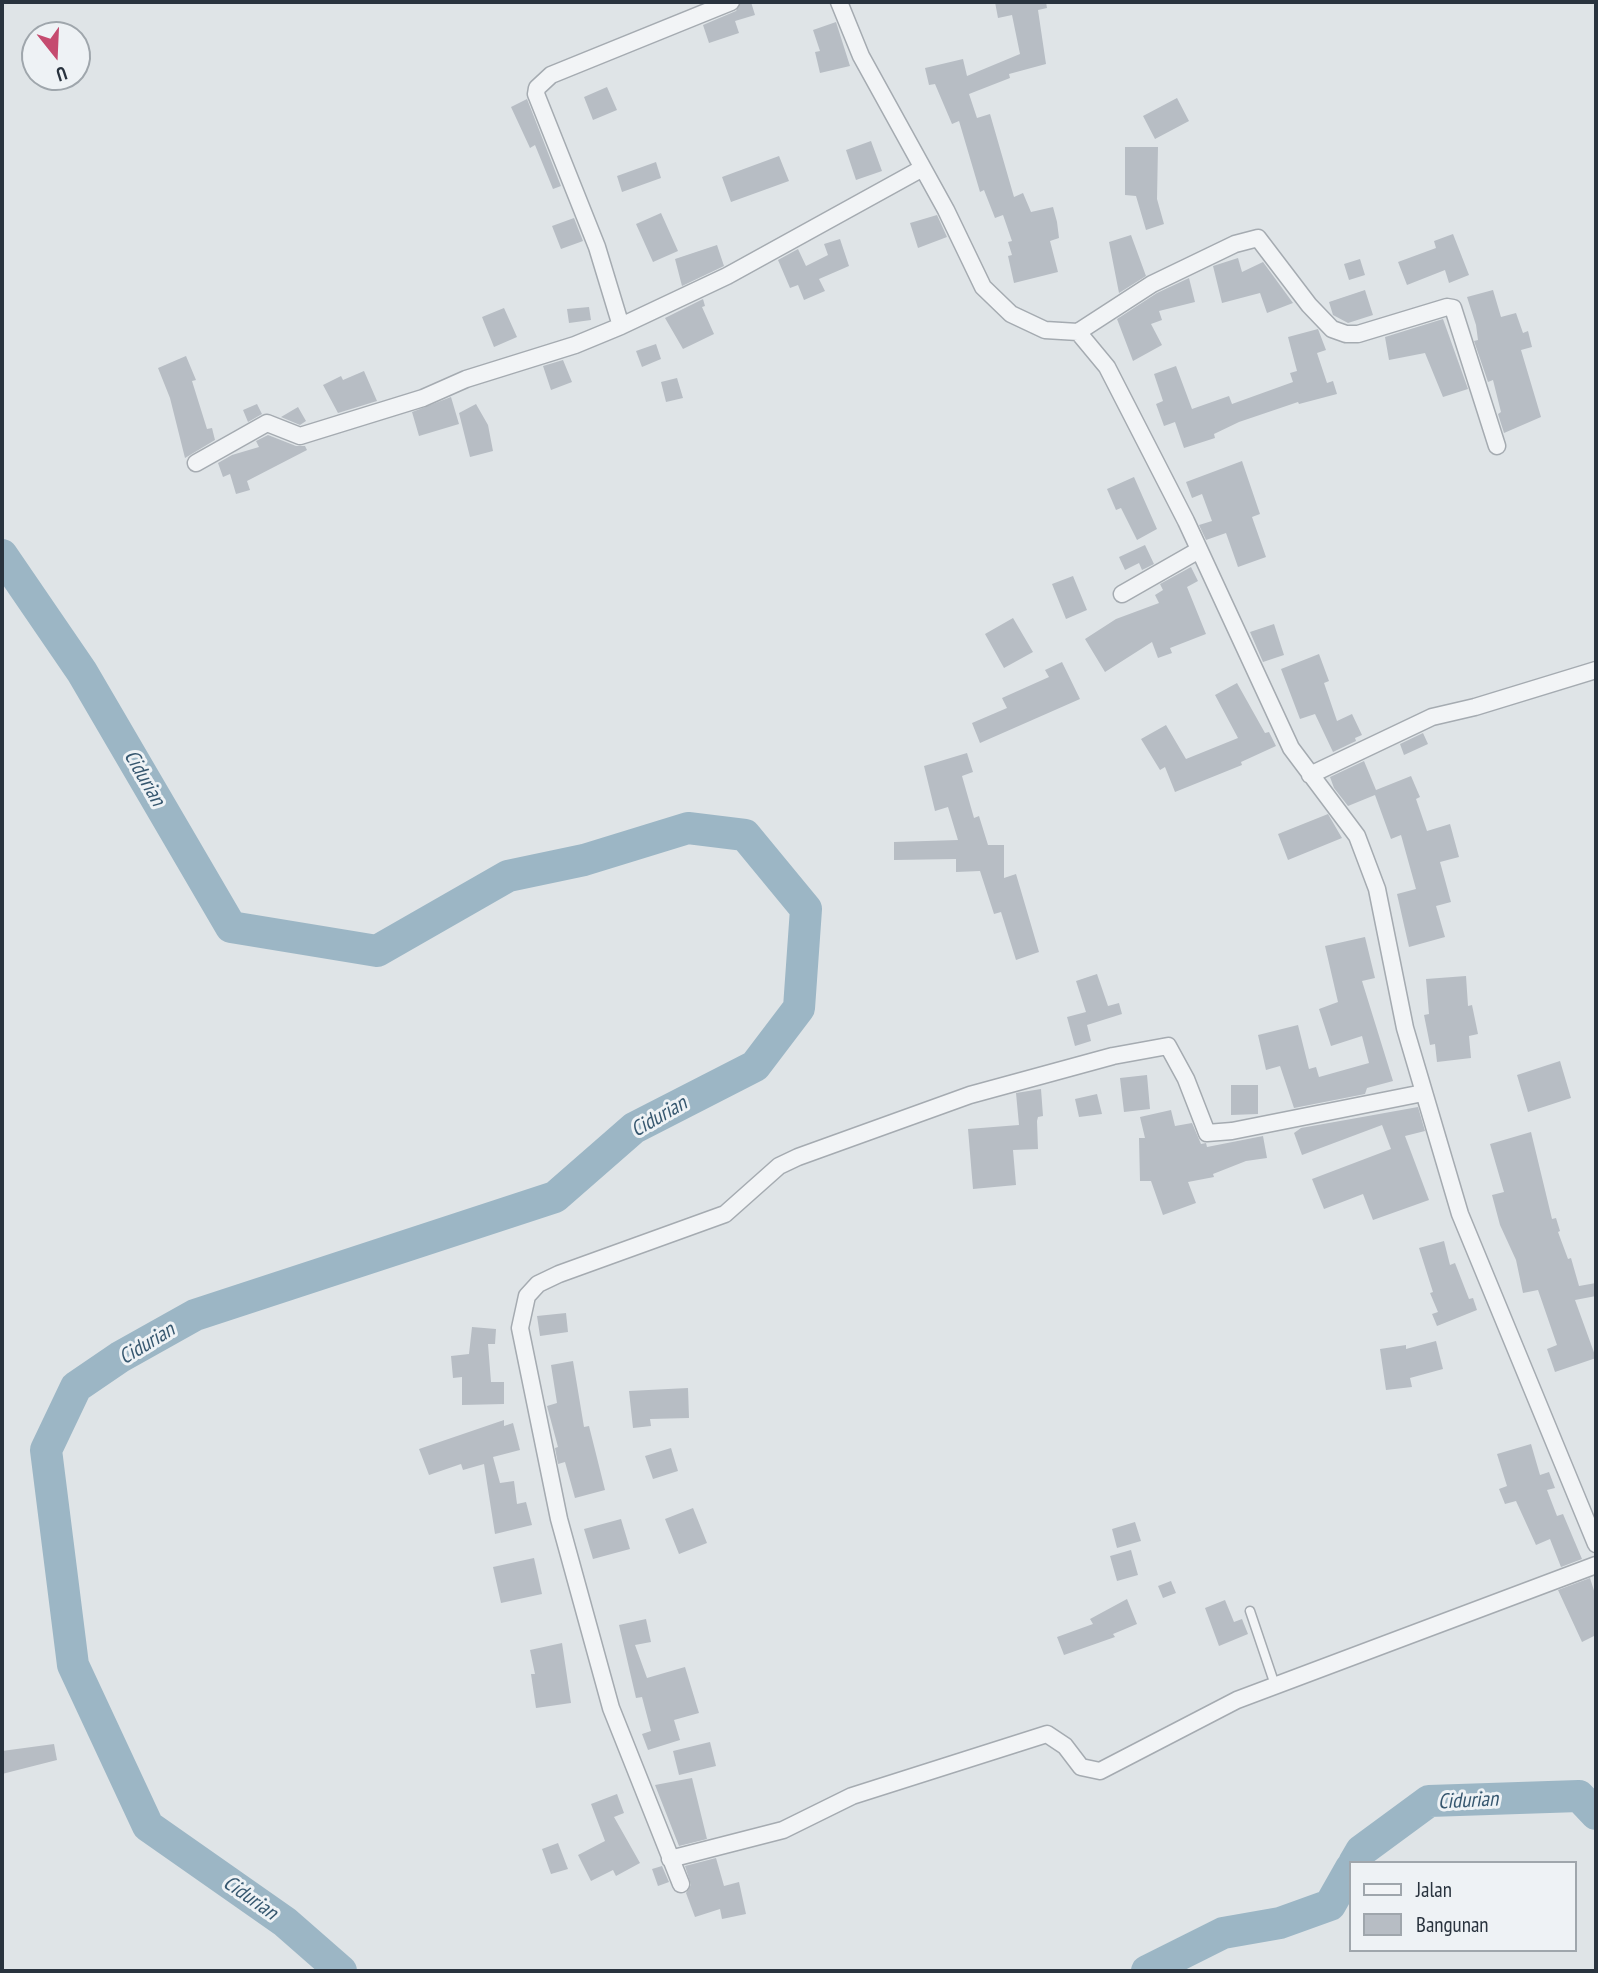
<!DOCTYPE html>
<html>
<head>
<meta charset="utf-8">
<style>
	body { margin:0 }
	#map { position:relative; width:1598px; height:1973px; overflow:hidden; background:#dfe4e7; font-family:"PT Sans Narrow",sans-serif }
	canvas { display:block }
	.frame { position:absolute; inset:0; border:4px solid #29333e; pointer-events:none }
	.legend { position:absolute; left:1349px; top:1861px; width:228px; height:91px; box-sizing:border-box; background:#eef2f5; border:2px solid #9fa6ac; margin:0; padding:9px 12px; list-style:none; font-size:21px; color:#29333e }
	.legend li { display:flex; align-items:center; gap:14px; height:35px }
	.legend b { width:35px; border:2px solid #9fa6ac }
	.north { position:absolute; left:21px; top:21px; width:70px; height:70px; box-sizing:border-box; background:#eef2f5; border:2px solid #9fa6ac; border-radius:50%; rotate:162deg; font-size:19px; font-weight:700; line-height:28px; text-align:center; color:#29333e }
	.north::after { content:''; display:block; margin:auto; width:24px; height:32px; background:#c54b6f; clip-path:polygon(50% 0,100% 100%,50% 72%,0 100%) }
</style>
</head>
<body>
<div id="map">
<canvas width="1598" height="1973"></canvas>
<div class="frame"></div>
<ul class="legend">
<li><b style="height:9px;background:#f2f4f6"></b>Jalan</li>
<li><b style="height:19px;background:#b7bdc4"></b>Bangunan</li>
</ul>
<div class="north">U</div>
</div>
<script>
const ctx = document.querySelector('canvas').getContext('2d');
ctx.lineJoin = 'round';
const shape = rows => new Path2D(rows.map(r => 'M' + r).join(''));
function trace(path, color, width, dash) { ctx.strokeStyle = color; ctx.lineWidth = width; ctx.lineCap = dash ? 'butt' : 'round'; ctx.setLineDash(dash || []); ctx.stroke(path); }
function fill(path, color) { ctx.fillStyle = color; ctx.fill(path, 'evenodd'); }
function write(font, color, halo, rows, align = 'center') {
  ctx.font = font + ' "PT Sans Narrow",sans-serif'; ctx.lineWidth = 6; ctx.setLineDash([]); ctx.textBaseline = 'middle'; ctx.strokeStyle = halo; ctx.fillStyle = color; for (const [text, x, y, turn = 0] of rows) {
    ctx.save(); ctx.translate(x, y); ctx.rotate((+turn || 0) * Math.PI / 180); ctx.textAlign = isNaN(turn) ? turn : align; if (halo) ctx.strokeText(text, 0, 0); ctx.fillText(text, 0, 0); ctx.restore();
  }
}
trace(shape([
	[2,555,82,672,231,927,377,951,508,876,584,860,688,828,745,835,806,909,799,1008,755,1066,634,1128,555,1197,195,1315,120,1357,76,1387,46,1450,73,1665,148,1826,285,1922,341,1971],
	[1354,1863,1361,1851,1429,1801,1579,1796,1596,1814],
	[1147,1971,1223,1933,1280,1923,1330,1905,1351,1868]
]), '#9cb6c5', 32);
fill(shape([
	[741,2,751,2,755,15,735,21,739,33,709,43,703,25,736,11],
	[995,2,1046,2,1047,8,1038,10,1046,64,1009,74,1010,78,969,94,977,118,990,114,1014,197,1023,193,1031,212,1053,207,1057,222,1059,238,1050,241,1058,272,1014,283,1008,256,1012,255,1008,242,1012,241,1003,215,995,218,984,190,980,192,959,121,952,124,935,84,929,85,925,68,963,59,967,76,1020,54,1012,15,998,18],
	[836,22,850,66,820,73,815,52,820,51,813,30],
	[607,87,617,110,593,120,584,97],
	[1177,98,1189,121,1155,139,1143,116],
	[527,99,561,186,553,189,535,145,530,148,511,107],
	[871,141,882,171,856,180,846,150],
	[1125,147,1158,147,1157,199,1164,224,1146,230,1136,196,1125,195],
	[779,156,789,181,731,202,722,177],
	[656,162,661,178,622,192,617,176],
	[661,213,678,251,653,262,636,224],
	[937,215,947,237,918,248,910,223],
	[574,218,583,241,561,249,552,226],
	[1453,234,1469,275,1449,283,1445,270,1407,285,1398,262,1436,248,1434,241],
	[1131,235,1146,276,1119,293,1109,242],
	[840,239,849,266,819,279,825,291,804,300,798,285,790,288,778,260,798,249,806,266,828,255,824,244],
	[717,245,724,266,682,286,675,259],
	[1238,258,1242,272,1263,262,1293,303,1267,313,1260,293,1222,303,1213,266],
	[1360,259,1365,275,1349,280,1344,264],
	[1189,278,1195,302,1159,311,1162,320,1151,324,1162,345,1133,361,1117,319,1157,293],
	[1365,290,1373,315,1348,323,1333,315,1329,302],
	[1493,290,1501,317,1516,313,1523,333,1528,331,1532,347,1521,350,1541,417,1504,433,1498,414,1501,412,1493,380,1488,382,1474,341,1478,340,1476,325,1467,297],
	[703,299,705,306,702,307,714,334,683,349,665,318],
	[589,307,591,320,569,323,567,309],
	[504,308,517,337,494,347,482,317],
	[1443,319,1468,389,1443,397,1425,353,1389,360,1385,337],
	[1318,329,1326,350,1317,353,1327,383,1333,381,1337,394,1299,404,1298,402,1239,422,1214,434,1215,438,1184,448,1175,422,1164,426,1156,404,1163,401,1154,374,1176,366,1192,409,1229,396,1232,404,1293,382,1290,373,1297,371,1288,337],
	[656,344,661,359,642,367,636,351],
	[186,356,196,380,192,381,207,429,212,428,215,440,185,458,170,398,158,368],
	[563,360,572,382,551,390,543,366],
	[364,371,377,401,338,413,323,385,341,376,343,380],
	[677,378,683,398,666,402,661,382],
	[451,397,459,424,419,436,412,412],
	[257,404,262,414,248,422,243,410],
	[476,404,488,425,493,451,470,457,459,413],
	[298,407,306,421,300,425,281,417],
	[268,435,296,446,305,446,307,450,247,481,250,490,236,494,230,474,223,477,218,463,232,455,259,447,256,441],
	[1242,461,1260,514,1252,517,1266,557,1238,567,1226,533,1206,540,1199,525,1212,521,1202,494,1192,498,1186,482],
	[1134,477,1157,529,1137,540,1121,508,1116,510,1107,489],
	[1145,545,1154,564,1142,570,1139,563,1125,570,1119,557],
	[1191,567,1198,581,1187,587,1206,634,1170,648,1172,653,1158,658,1152,642,1105,672,1085,639,1116,619,1159,603,1155,595,1163,590,1160,584],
	[1073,576,1087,610,1066,619,1052,584],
	[1013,618,1033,652,1004,668,985,634],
	[1274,624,1284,655,1263,662,1250,632],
	[1319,654,1329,681,1324,683,1337,721,1352,714,1362,735,1355,738,1356,741,1333,752,1315,714,1300,719,1281,669],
	[1062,662,1080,699,980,743,972,723,1007,708,1002,698,1049,677,1045,670],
	[1237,683,1265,733,1269,732,1276,746,1241,762,1242,765,1175,792,1165,767,1160,770,1141,739,1166,725,1186,759,1238,738,1215,695],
	[1423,733,1428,744,1404,755,1400,744],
	[967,753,973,772,962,776,974,818,979,816,988,845,1004,845,1004,878,1016,874,1039,952,1016,960,1001,912,994,914,980,871,956,872,956,859,894,860,894,842,958,840,948,807,935,811,924,766],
	[1364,761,1376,790,1411,776,1420,797,1416,799,1427,831,1450,824,1459,857,1440,862,1451,902,1436,906,1445,937,1409,947,1397,894,1416,889,1401,835,1391,839,1375,795,1348,806,1334,788,1330,777],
	[1328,814,1342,838,1288,860,1278,834],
	[1365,937,1375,978,1362,981,1393,1081,1367,1088,1365,1094,1294,1108,1280,1066,1266,1070,1258,1035,1298,1025,1309,1069,1316,1067,1319,1077,1369,1063,1362,1036,1331,1046,1319,1009,1338,1002,1325,946],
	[1097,974,1108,1006,1119,1003,1122,1014,1087,1025,1091,1041,1075,1046,1067,1017,1086,1012,1076,981],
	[1466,976,1468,1006,1472,1005,1478,1034,1469,1036,1471,1058,1437,1062,1435,1044,1430,1045,1424,1015,1429,1014,1426,979],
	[1560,1061,1571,1098,1528,1112,1517,1075],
	[1147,1075,1150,1109,1124,1112,1120,1078],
	[1231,1085,1258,1085,1258,1114,1231,1115],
	[1041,1089,1043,1116,1038,1117,1037,1121,1038,1149,1013,1150,1016,1185,973,1189,968,1129,1019,1125,1016,1093],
	[1097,1094,1102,1114,1079,1117,1075,1099],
	[1418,1107,1425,1131,1405,1136,1429,1200,1373,1220,1363,1194,1324,1209,1312,1179,1391,1149,1382,1125,1302,1155,1294,1133,1301,1128],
	[1171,1110,1175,1126,1192,1123,1201,1144,1206,1143,1207,1147,1263,1136,1267,1158,1246,1161,1213,1174,1214,1177,1188,1182,1196,1203,1163,1215,1151,1181,1140,1181,1139,1138,1145,1138,1140,1117],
	[1531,1132,1552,1219,1556,1218,1560,1231,1558,1232,1568,1259,1571,1258,1579,1286,1596,1283,1596,1296,1575,1300,1596,1358,1555,1372,1547,1349,1557,1345,1538,1290,1523,1293,1516,1260,1500,1225,1492,1195,1504,1192,1490,1144],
	[1444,1241,1450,1265,1455,1263,1469,1299,1473,1298,1477,1310,1437,1326,1432,1314,1438,1312,1430,1293,1433,1292,1419,1248],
	[566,1313,568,1332,540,1336,537,1316],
	[472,1327,496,1329,495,1344,488,1344,491,1382,504,1382,504,1404,462,1405,462,1377,453,1378,451,1356,469,1354],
	[1436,1341,1443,1369,1410,1378,1412,1387,1386,1390,1380,1349,1406,1345,1406,1349],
	[573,1361,584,1427,589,1426,605,1490,575,1498,565,1462,558,1464,555,1448,558,1447,547,1406,557,1403,551,1365],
	[688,1388,689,1418,650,1419,651,1426,633,1428,629,1391],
	[504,1420,504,1426,513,1423,520,1450,493,1457,500,1483,514,1481,517,1504,526,1502,532,1525,495,1534,484,1464,463,1470,461,1464,429,1475,419,1449],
	[1531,1444,1540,1475,1549,1472,1555,1488,1547,1490,1557,1516,1563,1514,1582,1559,1561,1567,1550,1539,1536,1545,1516,1501,1505,1504,1499,1489,1507,1486,1497,1454],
	[671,1448,678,1471,653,1479,645,1456],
	[693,1508,707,1543,679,1554,665,1519],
	[621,1519,630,1549,593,1559,584,1529],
	[1135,1522,1141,1541,1117,1548,1112,1529],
	[1131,1550,1138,1575,1117,1581,1110,1556],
	[534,1558,542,1594,501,1603,493,1567],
	[1590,1578,1596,1597,1596,1635,1582,1642,1558,1590],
	[1171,1581,1176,1593,1163,1598,1158,1586],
	[1127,1599,1137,1624,1113,1634,1115,1637,1064,1655,1057,1637,1093,1624,1090,1619],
	[1225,1600,1234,1622,1242,1619,1248,1634,1219,1646,1205,1608],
	[646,1619,651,1642,635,1645,647,1678,685,1667,699,1713,674,1720,680,1740,648,1750,642,1734,651,1731,642,1697,636,1698,619,1625],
	[562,1643,571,1703,536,1708,531,1674,535,1674,530,1650],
	[710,1742,716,1766,679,1775,673,1751],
	[54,1744,57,1760,2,1774,2,1751],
	[692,1778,707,1839,679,1846,655,1785],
	[617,1794,624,1813,614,1817,640,1863,616,1876,613,1870,591,1881,578,1855,605,1841,591,1804],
	[558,1843,568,1869,551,1874,542,1849],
	[716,1858,724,1886,739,1882,746,1914,722,1919,720,1909,695,1917,686,1893,691,1885,685,1866],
	[662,1866,669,1882,658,1886,652,1869]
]), '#b7bdc4');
const service = shape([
	[1250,1611,1275,1685]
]);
const minor = shape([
	[839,2,861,56,946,210,983,287,1011,314,1045,330,1078,332,1107,367,1186,521,1291,748,1357,836,1377,889,1405,1028,1460,1214,1596,1544],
	[621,326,727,276,921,169],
	[1078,332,1152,284,1235,244,1258,238,1309,305,1332,329,1346,334,1358,334,1447,307,1453,308,1497,446],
	[196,463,267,423,300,436,423,398,466,379,575,345,621,326,597,247,536,94,537,88,551,75,731,2],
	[1122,594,1199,550],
	[1310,775,1432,717,1475,707,1596,670],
	[670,1859,783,1830,852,1796,1047,1734,1065,1746,1081,1767,1100,1771,1237,1700,1596,1565],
	[681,1884,611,1708,559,1519,520,1328,527,1296,538,1284,559,1274,725,1214,779,1166,798,1157,970,1095,1113,1056,1168,1046,1186,1079,1207,1133,1232,1131,1423,1093]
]);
trace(service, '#a5abb1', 11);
trace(minor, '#a5abb1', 19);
trace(service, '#f2f4f6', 8);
trace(minor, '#f2f4f6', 16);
write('italic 21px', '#36576f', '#eef2f5', [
	["Cidurian",144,778,60],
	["Cidurian",659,1117,-30],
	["Cidurian",147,1344,-31],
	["Cidurian",1468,1801,-3],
	["Cidurian",250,1898,35]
]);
</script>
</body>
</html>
